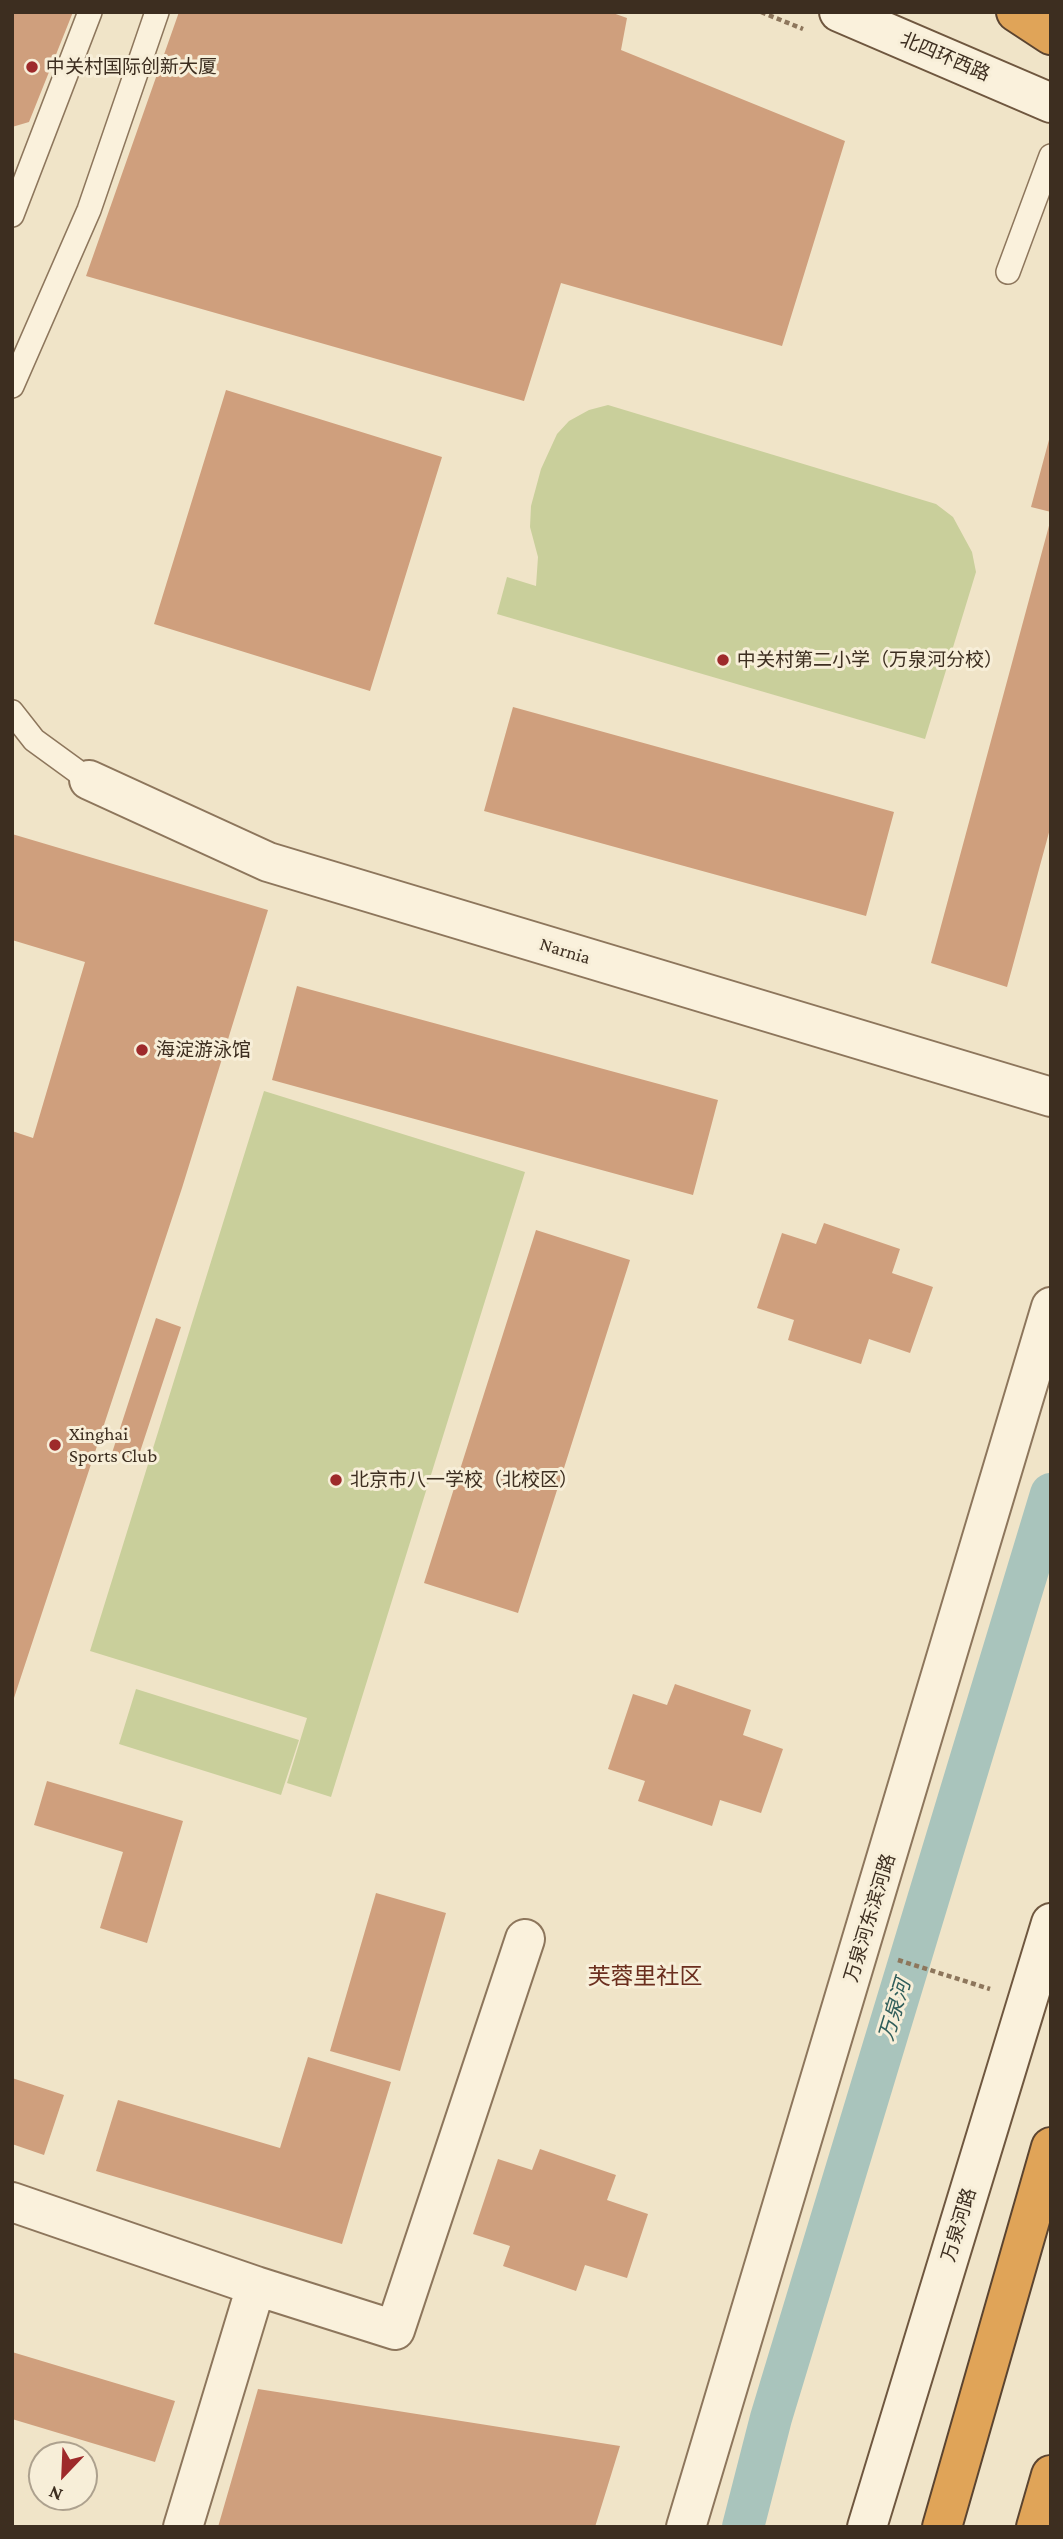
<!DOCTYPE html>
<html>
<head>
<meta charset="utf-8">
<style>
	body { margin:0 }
	#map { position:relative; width:1063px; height:2539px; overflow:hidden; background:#f0e4c8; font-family:"Crimson Pro",serif }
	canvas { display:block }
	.frame { position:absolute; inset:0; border:14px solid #3d2e20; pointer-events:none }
	.north { position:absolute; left:28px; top:2441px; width:70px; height:70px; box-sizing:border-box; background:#f7eed8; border:2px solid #ada18e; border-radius:50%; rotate:203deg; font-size:19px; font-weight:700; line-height:28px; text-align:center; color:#3d2e20 }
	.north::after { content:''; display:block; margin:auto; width:24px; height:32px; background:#9e2a2b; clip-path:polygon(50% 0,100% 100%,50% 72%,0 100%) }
</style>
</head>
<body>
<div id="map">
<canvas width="1063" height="2539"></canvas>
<div class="frame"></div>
<div class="north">N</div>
</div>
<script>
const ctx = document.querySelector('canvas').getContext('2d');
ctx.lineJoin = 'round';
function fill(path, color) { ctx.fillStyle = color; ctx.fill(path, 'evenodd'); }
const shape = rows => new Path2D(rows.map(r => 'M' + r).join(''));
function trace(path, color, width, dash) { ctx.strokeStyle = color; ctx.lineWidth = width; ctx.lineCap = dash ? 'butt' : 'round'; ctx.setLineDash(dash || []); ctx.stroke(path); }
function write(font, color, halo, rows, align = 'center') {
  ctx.font = font + ' "Crimson Pro","Noto Sans SC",serif'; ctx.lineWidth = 6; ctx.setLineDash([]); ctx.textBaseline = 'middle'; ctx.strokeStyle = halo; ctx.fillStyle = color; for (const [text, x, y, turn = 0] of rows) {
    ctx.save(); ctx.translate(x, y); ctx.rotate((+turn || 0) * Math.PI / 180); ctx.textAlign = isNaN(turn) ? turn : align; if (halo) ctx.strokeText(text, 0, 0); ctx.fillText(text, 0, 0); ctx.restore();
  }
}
fill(shape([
	[608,405,936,504,953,517,972,552,976,572,925,739,497,614,507,577,536,586,538,557,530,527,531,506,541,469,557,434,569,421,589,410],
	[264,1091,525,1172,331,1797,287,1783,307,1718,90,1651],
	[136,1689,299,1740,281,1795,119,1744]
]), '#c9cf9b');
trace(shape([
	[743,2527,771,2418,1051,1494]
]), '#a9c4bc', 42);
fill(shape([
	[12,12,73,12,29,122,12,127],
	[179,12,610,12,627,18,621,50,845,141,782,346,561,283,524,401,86,276],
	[226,390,442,457,370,691,154,624],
	[1050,436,1051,437,1051,512,1031,507],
	[1050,522,1051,825,1007,987,931,963],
	[513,707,894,812,866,916,484,811],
	[12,834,268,910,182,1188,13,1701,12,1131,33,1138,85,962,12,940],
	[297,986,718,1100,693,1195,272,1080],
	[824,1223,900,1249,892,1273,933,1287,910,1353,869,1339,861,1364,788,1340,794,1320,757,1308,782,1233,816,1244],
	[536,1230,630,1260,518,1613,424,1583],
	[156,1318,181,1327,137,1461,112,1453],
	[675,1684,751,1710,743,1735,783,1749,761,1813,720,1800,712,1826,638,1801,645,1781,608,1769,633,1694,667,1705],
	[47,1781,183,1821,147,1943,100,1928,123,1852,34,1825],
	[376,1893,446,1913,400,2071,330,2051],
	[308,2057,391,2082,342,2244,96,2171,118,2100,280,2148],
	[12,2078,64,2095,44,2155,12,2144],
	[540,2149,616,2175,607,2200,648,2214,627,2278,585,2265,576,2291,503,2266,510,2246,473,2234,498,2159,532,2170],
	[12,2352,175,2401,155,2462,12,2419],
	[258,2389,620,2446,595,2527,218,2527]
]), '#cf9f7d');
const lane = shape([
	[12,215,90,12],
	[1008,272,1051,156],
	[12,386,89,210,157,12],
	[12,712,34,740,89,780]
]);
const street = shape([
	[89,780,268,862,1051,1097],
	[12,2202,256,2286,183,2527],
	[256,2286,395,2330,525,1939],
	[686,2527,1051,1307]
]);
const secondary = shape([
	[839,12,1051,103],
	[867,2527,1051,1923]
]);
const highway = shape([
	[1016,12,1051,35],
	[942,2527,1051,2147],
	[1036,2527,1051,2475]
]);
trace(lane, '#8d765c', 26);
trace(street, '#8d765c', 42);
trace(secondary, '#6f573f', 42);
trace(highway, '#5b4430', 42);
trace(shape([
	[761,12,803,29],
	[898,1960,990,1989]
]), '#8d765c', 4.5, [5, 3.5]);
trace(lane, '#faf1dc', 23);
trace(street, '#faf1dc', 38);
trace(secondary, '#faf1dc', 38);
trace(highway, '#e0a458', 38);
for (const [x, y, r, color] of [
	[32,67,7,"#9e2a2b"],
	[723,660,7,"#9e2a2b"],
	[142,1050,7,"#9e2a2b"],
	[55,1445,7,"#9e2a2b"],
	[336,1480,7,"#9e2a2b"]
]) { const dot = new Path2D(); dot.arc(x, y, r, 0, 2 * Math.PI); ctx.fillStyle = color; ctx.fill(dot); trace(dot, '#f7eed8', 2.5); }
write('19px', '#3d2e20', '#f7eed8', [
	["北四环西路",945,57,23],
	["Narnia",565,951,17],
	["万泉河东滨河路",870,1918,-73],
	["万泉河路",959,2225,-73]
]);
write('19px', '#3d2e20', '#f7eed8', [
	["中关村国际创新大厦",46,67],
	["中关村第二小学（万泉河分校）",737,660],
	["海淀游泳馆",156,1050],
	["Xinghai",69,1434],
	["Sports Club",69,1456],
	["北京市八一学校（北校区）",350,1480]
], 'left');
write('italic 21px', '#2f5d5a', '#f7eed8', [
	["万泉河",895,2010,-73]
]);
write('23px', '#6b2e1e', '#f7eed8', [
	["芙蓉里社区",645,1977]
]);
</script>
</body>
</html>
